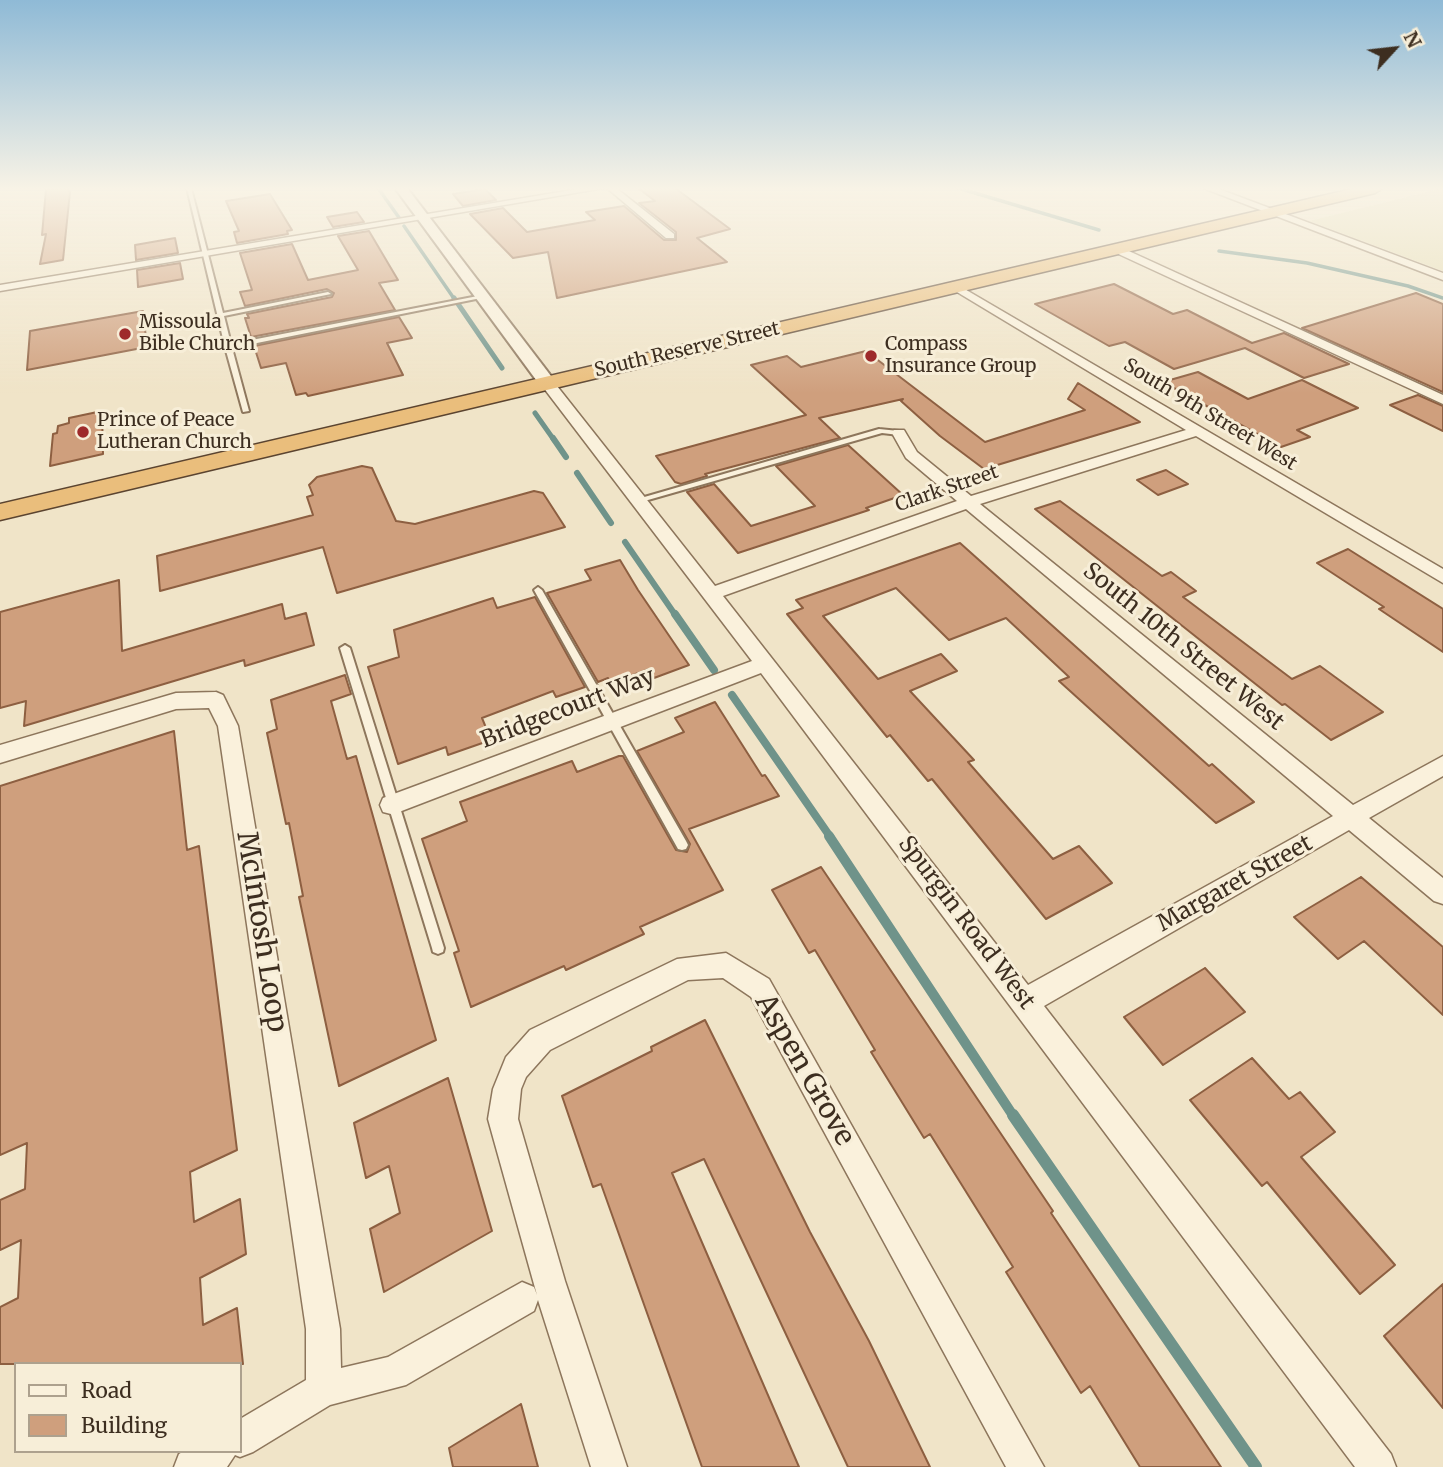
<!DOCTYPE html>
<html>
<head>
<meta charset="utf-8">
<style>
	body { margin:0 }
	#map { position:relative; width:1443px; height:1467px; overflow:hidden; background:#f0e4c8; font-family:Merriweather,serif }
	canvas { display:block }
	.legend { position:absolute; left:14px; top:1362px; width:228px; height:91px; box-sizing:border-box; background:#f7eed8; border:2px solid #ada18e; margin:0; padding:9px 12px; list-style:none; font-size:21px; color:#3d2e20 }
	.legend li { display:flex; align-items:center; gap:14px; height:35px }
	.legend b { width:35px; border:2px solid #ada18e }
	.north { position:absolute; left:1359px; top:14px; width:70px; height:70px; -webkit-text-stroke:5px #f7eed8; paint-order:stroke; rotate:63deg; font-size:19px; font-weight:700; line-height:28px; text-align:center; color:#3d2e20 }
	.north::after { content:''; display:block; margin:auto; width:24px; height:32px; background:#3d2e20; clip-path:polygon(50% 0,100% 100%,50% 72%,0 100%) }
</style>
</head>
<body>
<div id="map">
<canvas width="1443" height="1467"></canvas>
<ul class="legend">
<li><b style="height:9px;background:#faf1dc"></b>Road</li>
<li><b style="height:19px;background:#cf9f7d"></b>Building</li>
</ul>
<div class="north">N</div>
</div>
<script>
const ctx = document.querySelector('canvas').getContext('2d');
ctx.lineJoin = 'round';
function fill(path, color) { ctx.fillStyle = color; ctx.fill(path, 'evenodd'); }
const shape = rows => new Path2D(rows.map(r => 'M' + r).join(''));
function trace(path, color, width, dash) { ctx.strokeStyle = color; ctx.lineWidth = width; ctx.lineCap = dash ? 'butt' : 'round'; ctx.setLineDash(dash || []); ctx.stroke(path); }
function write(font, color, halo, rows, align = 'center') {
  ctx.font = font + ' Merriweather,serif'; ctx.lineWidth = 6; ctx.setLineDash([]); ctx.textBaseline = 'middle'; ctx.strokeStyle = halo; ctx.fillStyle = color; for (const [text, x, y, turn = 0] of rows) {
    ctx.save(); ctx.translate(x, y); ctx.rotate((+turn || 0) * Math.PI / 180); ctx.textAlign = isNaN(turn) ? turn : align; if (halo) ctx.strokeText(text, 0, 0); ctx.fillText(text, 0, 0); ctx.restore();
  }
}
fill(shape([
	[1443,188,1443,271,1309,221]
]), '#e6deb5');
trace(shape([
	[378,188,400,219],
	[958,188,1099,230],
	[404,226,455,300],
	[1219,251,1307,263,1408,286,1443,298]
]), '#6f938a', 3.5);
trace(shape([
	[454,298,502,368],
	[535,413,554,440]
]), '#6f938a', 5);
trace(shape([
	[553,438,566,457],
	[577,473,611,523],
	[625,542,676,616]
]), '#6f938a', 6);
trace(shape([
	[675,614,714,670],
	[732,695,831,838]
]), '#6f938a', 8);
trace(shape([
	[829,836,1014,1117]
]), '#6f938a', 10);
trace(shape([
	[1013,1115,1256,1467]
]), '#6f938a', 12);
const building = shape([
	[67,188,70,192,63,260,40,264,46,234,42,235,46,189,67,188],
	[638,188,675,188,730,229,697,238,727,262,557,298,548,252,513,258,470,214,503,208,527,232,595,220,586,212,624,206,664,240,676,240,676,232,639,203,655,201,638,188],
	[485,189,496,200,463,206,453,194,485,189],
	[270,194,292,230,287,231,288,234,237,243,234,232,239,231,226,201,270,194],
	[357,212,364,222,333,227,327,217,357,212],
	[369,231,398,280,379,283,395,310,251,337,245,318,249,318,247,314,332,297,334,293,327,289,245,306,240,292,252,290,240,253,292,244,308,280,358,270,338,236,369,231],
	[175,238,178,253,136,260,135,245,175,238],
	[180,263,183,279,138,287,137,270,180,263],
	[1114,284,1173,314,1187,310,1252,343,1284,333,1349,364,1304,378,1245,348,1174,369,1125,342,1109,346,1035,304,1114,284],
	[1416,293,1443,304,1443,392,1302,328,1416,293],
	[143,311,147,347,27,370,30,331,143,311],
	[399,317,412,338,387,343,403,375,308,396,306,393,296,395,286,363,261,368,254,346,399,317],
	[866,351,985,442,1085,410,1068,399,1078,383,1140,422,984,469,940,436,901,401,903,399,819,418,840,438,705,474,707,476,681,484,675,482,656,456,806,415,751,365,787,356,801,367,866,351],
	[1198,372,1248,399,1302,380,1358,408,1297,430,1310,437,1281,447,1163,382,1198,372],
	[1418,395,1443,406,1443,431,1390,405,1418,395],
	[102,411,103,454,50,466,53,434,57,433,58,426,69,423,69,418,102,411],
	[848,445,903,495,866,508,869,510,738,553,687,492,714,484,751,526,815,506,776,466,848,445],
	[362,466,372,468,396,521,415,524,534,491,543,493,565,527,337,593,323,547,160,591,157,556,313,515,307,497,313,495,309,485,317,477,362,466],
	[1166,470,1188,484,1158,495,1137,480,1166,470],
	[1060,501,1162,576,1171,572,1196,591,1183,597,1292,679,1320,666,1383,712,1331,740,1285,704,1282,705,1035,509,1060,501],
	[960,543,1209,766,1212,764,1254,802,1216,823,1059,681,1069,677,1006,618,949,640,896,588,823,616,878,679,941,654,957,671,910,691,974,760,968,762,1053,859,1079,846,1112,883,1046,919,932,779,928,781,890,735,887,737,787,614,803,608,796,600,960,543],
	[1348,549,1443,609,1443,652,1379,609,1384,607,1317,563,1348,549],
	[620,560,638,590,689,665,654,678,649,669,611,683,608,678,598,682,547,593,591,580,585,570,620,560],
	[119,580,122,651,282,604,285,619,306,613,314,645,245,666,244,660,24,726,26,701,0,708,0,612,119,580],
	[535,597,585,687,556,697,553,691,482,718,491,740,448,755,446,747,398,764,368,667,399,657,394,630,493,598,497,608,535,597],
	[345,675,351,694,331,701,347,759,356,756,436,1040,339,1086,299,897,303,896,289,823,286,824,267,733,277,729,271,700,345,675],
	[715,702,762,776,765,775,779,796,689,829,723,890,640,927,644,934,566,970,564,966,471,1007,454,953,459,951,422,839,467,821,460,802,572,761,577,772,619,756,623,756,676,850,687,852,690,844,637,751,684,732,675,718,715,702],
	[174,731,187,850,199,846,237,1150,190,1172,194,1222,240,1199,246,1254,200,1278,203,1325,237,1308,243,1364,0,1364,0,1307,18,1298,21,1240,0,1250,0,1200,25,1189,27,1143,0,1155,0,786,174,731],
	[821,867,1053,1211,1051,1213,1221,1467,1140,1467,1090,1386,1081,1393,1006,1272,1013,1267,930,1134,924,1138,871,1052,875,1050,815,950,809,953,772,890,821,867],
	[1361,877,1443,947,1443,1015,1364,941,1338,959,1294,917,1361,877],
	[1205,968,1245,1012,1163,1065,1124,1017,1205,968],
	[705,1020,810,1232,869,1341,930,1467,848,1467,704,1159,672,1173,799,1467,702,1467,601,1184,593,1187,562,1096,652,1051,651,1047,705,1020],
	[1252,1058,1289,1099,1300,1092,1335,1132,1301,1157,1395,1265,1360,1294,1267,1182,1262,1186,1190,1100,1252,1058],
	[448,1078,492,1231,384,1292,370,1229,400,1213,389,1166,366,1178,354,1123,448,1078],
	[1443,1284,1443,1408,1384,1336,1443,1284],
	[521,1404,538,1467,453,1467,449,1448,521,1404]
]);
fill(building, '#cf9f7d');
trace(building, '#8d5f41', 2);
const service = shape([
	[187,188,191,188,223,313,328,292,331,294,224,316,231,344,483,295,486,297,232,348,249,411,243,412,225,347,187,188],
	[879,429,899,431,903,433,899,435,882,433,641,502,638,502,634,500,879,429],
	[538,587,542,590,686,841,688,845,686,849,682,850,678,849,534,590,538,587],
	[345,645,350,648,444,948,443,952,438,954,433,952,432,948,340,648,345,645]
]);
const minor = shape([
	[584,188,604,188,0,291,0,285,584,188],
	[607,188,616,188,674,234,674,238,666,238,607,188],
	[1203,188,1216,188,1443,273,1443,280,1203,188],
	[1112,247,1120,247,1443,395,1443,404,1112,251,1112,247],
	[956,284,1443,569,1443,583,1196,436,980,504,1353,805,1443,756,1443,776,1369,818,1443,878,1443,904,1434,901,1349,830,1044,1006,1391,1454,1396,1467,1355,1467,761,673,399,812,391,814,383,812,380,805,383,798,752,661,543,387,543,381,553,381,715,586,957,501,906,458,892,433,894,430,904,430,917,452,971,496,1186,430,952,289,950,287,956,284],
	[966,509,1333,816,1028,985,723,596,966,509],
	[216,692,223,695,238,726,340,1329,341,1368,388,1357,522,1282,534,1287,537,1295,488,1119,493,1089,506,1057,530,1030,677,959,726,953,769,979,1044,1467,1006,1467,751,997,723,978,688,980,550,1050,526,1077,521,1089,518,1119,565,1281,627,1467,591,1467,538,1300,534,1311,406,1385,330,1405,253,1452,240,1457,235,1455,227,1467,174,1467,179,1454,184,1451,240,1451,240,1419,306,1380,306,1329,218,726,209,708,176,709,0,763,0,745,176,693,216,692]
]);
const tertiary = shape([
	[395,188,407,188,554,380,556,384,554,388,542,388,395,188]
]);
const trunk = shape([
	[1356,188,1383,188,1375,193,0,520,0,504,1356,188]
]);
trace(service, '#8d765c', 4);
trace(minor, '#8d765c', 3);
trace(tertiary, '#8d765c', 4);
trace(trunk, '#5b4430', 3);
fill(service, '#faf1dc');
fill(minor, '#faf1dc');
fill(tertiary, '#faf1dc');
fill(trunk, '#eabe7c');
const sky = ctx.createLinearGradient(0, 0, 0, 393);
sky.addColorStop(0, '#8fbad6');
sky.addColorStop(0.48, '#f8f3e6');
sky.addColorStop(1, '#f8f3e600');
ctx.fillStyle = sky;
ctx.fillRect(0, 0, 1443, 393);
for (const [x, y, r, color] of [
	[125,334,7,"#9e2a2b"],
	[871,356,7,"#9e2a2b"],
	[83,432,7,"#9e2a2b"]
]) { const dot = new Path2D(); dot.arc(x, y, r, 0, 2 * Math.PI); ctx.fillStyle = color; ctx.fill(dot); trace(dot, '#f7eed8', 2.5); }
write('19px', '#3d2e20', '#f7eed8', [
	["Missoula",139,323],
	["Bible Church",139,345],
	["Compass",885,345],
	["Insurance Group",885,367],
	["Prince of Peace",97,421],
	["Lutheran Church",97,443]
], 'left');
write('19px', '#3d2e20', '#f7eed8', [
	["South Reserve Street",687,350,-13],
	["South 9th Street West",1210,415,31],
	["Clark Street",947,489,-19]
]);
write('23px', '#3d2e20', '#f7eed8', [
	["South 10th Street West",1183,647,39],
	["Bridgecourt Way",568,709,-21],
	["Margaret Street",1235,884,-29],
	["Spurgin Road West",966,923,53]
]);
write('28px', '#3d2e20', '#f7eed8', [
	["McIntosh Loop",261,932,81],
	["Aspen Grove",804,1070,60]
]);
</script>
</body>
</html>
